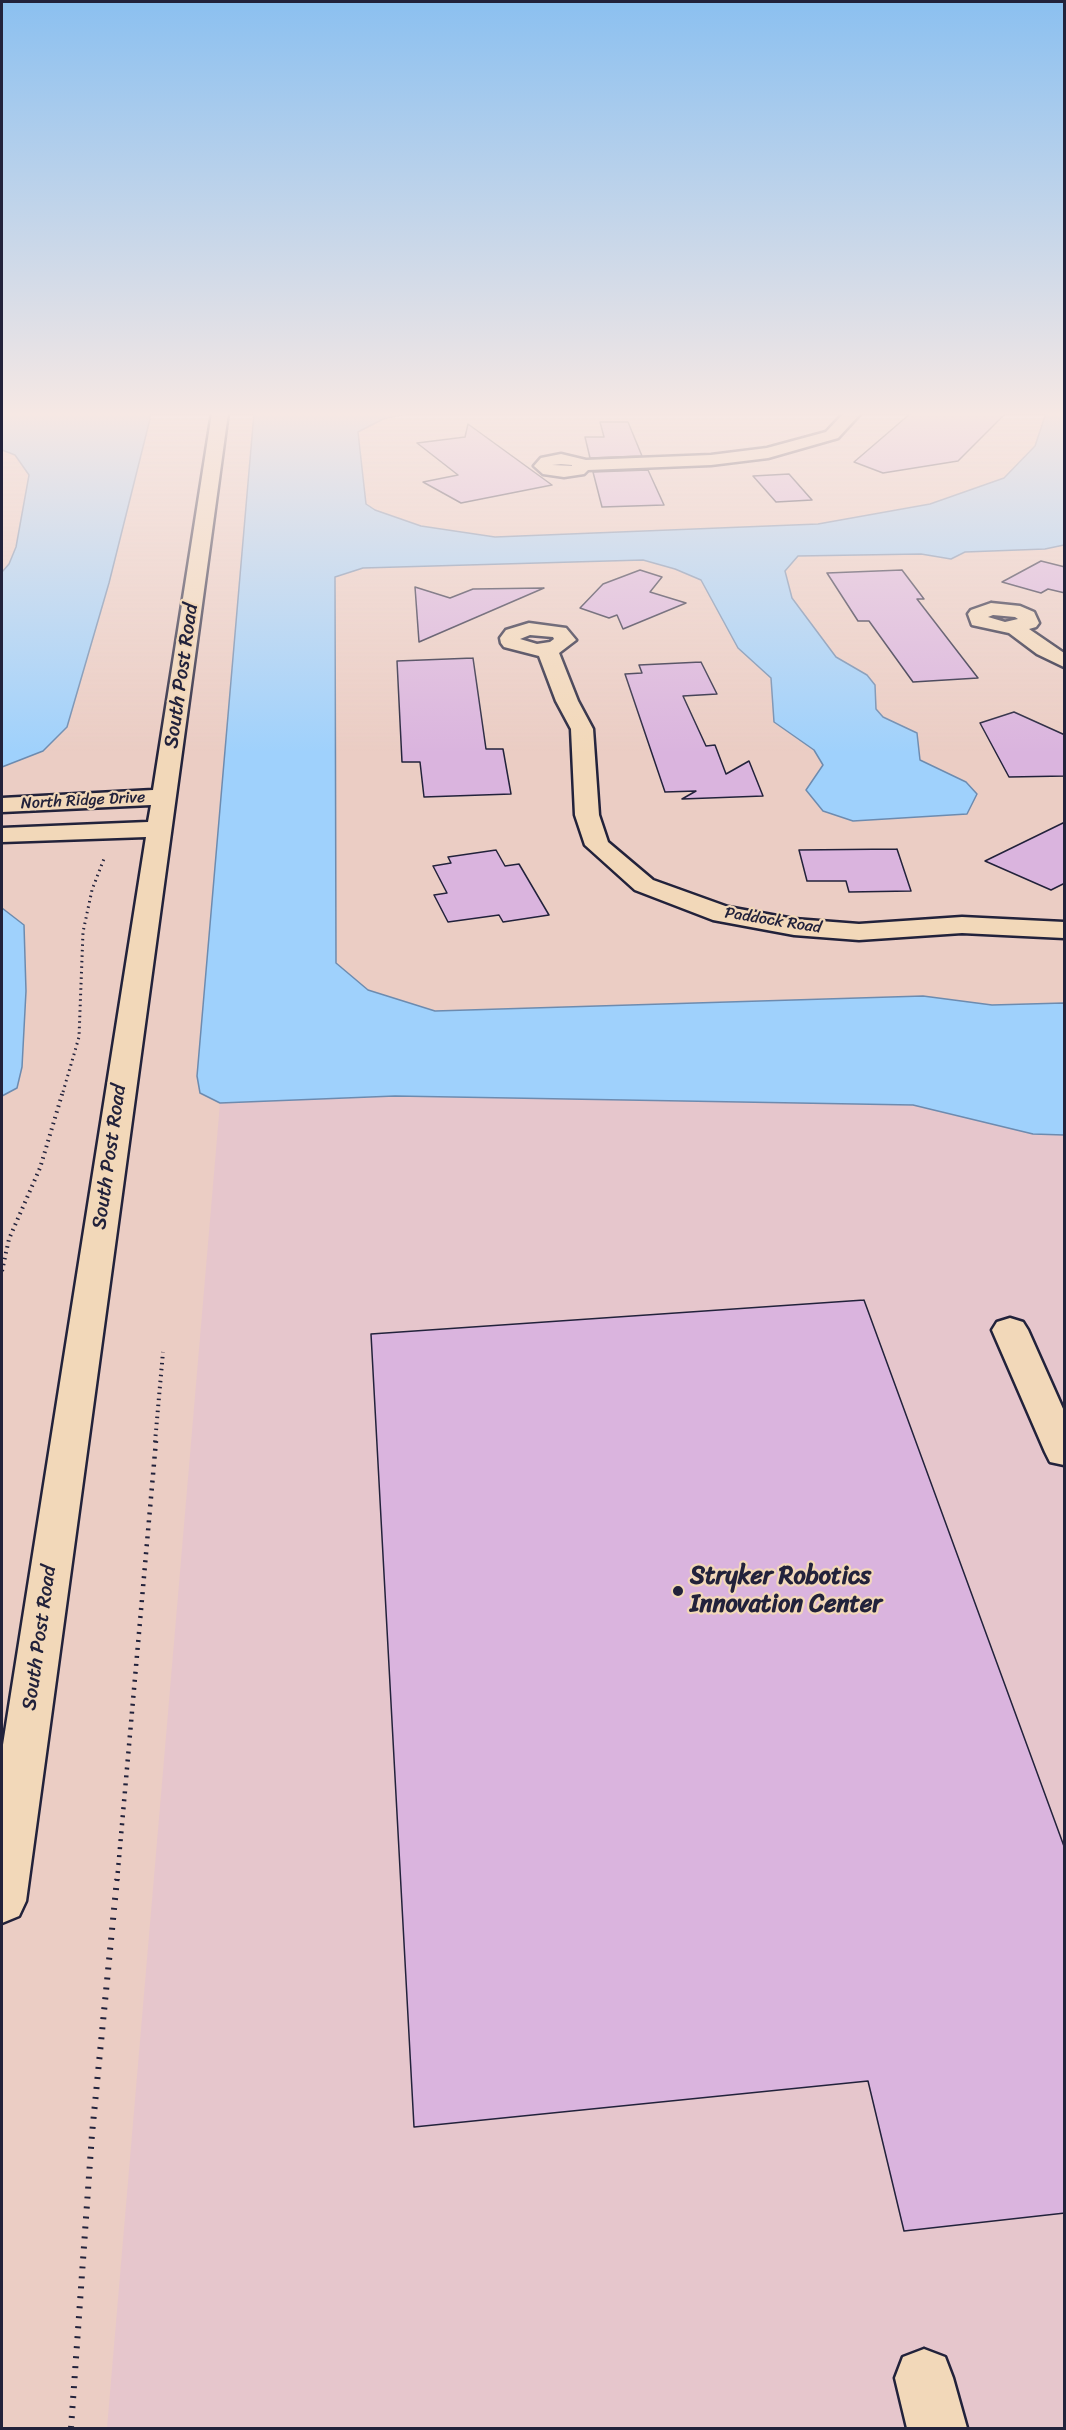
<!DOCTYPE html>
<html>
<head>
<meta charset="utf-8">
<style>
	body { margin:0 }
	#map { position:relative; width:1066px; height:2430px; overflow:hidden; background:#ebcdc4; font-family:Sriracha,sans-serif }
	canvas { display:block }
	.frame { position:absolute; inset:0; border:3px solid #22223b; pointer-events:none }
</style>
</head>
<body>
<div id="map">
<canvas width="1066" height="2430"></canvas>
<div class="frame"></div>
</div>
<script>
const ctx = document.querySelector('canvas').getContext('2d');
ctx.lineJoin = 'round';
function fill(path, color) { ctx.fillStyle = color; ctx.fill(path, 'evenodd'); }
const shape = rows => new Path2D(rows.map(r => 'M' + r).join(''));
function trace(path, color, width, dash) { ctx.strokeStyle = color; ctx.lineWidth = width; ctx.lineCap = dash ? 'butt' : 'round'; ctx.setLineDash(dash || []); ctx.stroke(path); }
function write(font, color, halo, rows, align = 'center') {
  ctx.font = font + ' Sriracha,sans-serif'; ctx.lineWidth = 4.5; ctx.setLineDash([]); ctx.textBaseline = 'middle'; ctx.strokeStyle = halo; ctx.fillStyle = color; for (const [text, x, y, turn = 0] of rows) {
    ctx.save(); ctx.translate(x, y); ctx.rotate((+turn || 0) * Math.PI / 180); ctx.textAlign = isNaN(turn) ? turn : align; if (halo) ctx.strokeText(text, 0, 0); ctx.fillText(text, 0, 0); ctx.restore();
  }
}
fill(shape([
	[395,1096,913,1105,1033,1134,1064,1135,1064,2428,107,2428,220,1103]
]), '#e6c6cc');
const water = shape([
	[2,413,150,413,150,419,109,583,67,727,43,751,2,767,2,572,9,564,16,547,29,475,15,455,2,450,2,413],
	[254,413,409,413,383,419,358,432,366,504,375,510,421,526,495,537,818,524,930,504,1004,478,1035,446,1046,413,1064,413,1064,545,1045,549,965,552,951,559,921,554,798,556,785,571,792,598,836,657,867,675,875,685,876,709,883,717,917,733,920,760,966,782,977,794,967,814,853,821,823,811,806,790,823,765,814,750,774,722,771,678,738,648,701,580,675,569,643,560,363,568,335,577,336,963,368,990,435,1011,923,996,992,1005,1064,1003,1064,1135,1033,1134,913,1105,395,1096,220,1103,200,1093,197,1076,254,413],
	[2,908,24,925,26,991,22,1067,17,1088,2,1096,2,908]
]);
fill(water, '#9fd1fc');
trace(water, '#6d8baf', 1.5);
const building = shape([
	[911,413,1006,413,958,461,883,473,854,462,911,413],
	[600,422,628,422,642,456,590,458,585,437,604,437,600,422],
	[468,424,552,485,461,503,423,482,458,475,417,443,465,437,468,424],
	[648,470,664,505,602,507,593,472,648,470],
	[789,474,812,500,776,502,753,476,789,474],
	[1041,561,1065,567,1065,593,1048,589,1041,593,1002,582,1041,561],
	[640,570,662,577,650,592,686,603,623,629,617,615,609,618,580,608,603,584,640,570],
	[902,570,924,599,917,599,978,678,913,682,869,621,858,621,827,573,902,570],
	[415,587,450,598,473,589,544,588,419,642,415,587],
	[473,658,486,749,503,749,511,794,424,797,420,762,402,762,397,661,473,658],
	[701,662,717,694,683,696,706,746,715,745,726,774,749,761,763,796,682,799,696,791,665,792,625,674,642,673,639,665,701,662],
	[1014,712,1065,735,1065,776,1009,777,980,723,1014,712],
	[1065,822,1065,883,1051,890,985,861,1065,822],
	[897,849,911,891,849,892,846,881,807,881,799,850,897,849],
	[496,850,505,866,519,864,549,915,503,922,499,915,448,922,434,895,447,893,433,866,451,863,448,857,496,850],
	[864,1300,1065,1849,1065,2213,904,2231,868,2081,414,2127,371,1334,864,1300]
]);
fill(building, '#dab4de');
trace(building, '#22223b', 1.5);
const minor = shape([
	[212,413,228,413,26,1901,19,1916,2,1923,2,1751,146,837,2,842,2,828,148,822,151,805,2,812,2,798,153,790,212,413],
	[844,413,861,413,838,438,768,458,711,465,588,470,584,474,564,477,543,474,534,466,541,458,561,454,586,460,711,455,767,448,826,432,844,413],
	[561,464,572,465,572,466,552,465,561,464],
	[991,603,1020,606,1034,612,1039,623,1036,627,1029,629,1064,653,1064,667,1037,654,1009,633,972,625,968,614,971,610,991,603],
	[993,615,1015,617,1018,619,1005,622,988,617,993,615],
	[529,623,566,628,576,640,559,653,578,701,593,729,599,815,608,842,653,880,728,907,794,919,859,924,962,917,1064,922,1064,938,962,933,859,940,794,935,713,920,635,890,585,845,575,815,571,729,556,701,539,656,504,647,501,643,500,638,506,630,529,623],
	[530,635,553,637,554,639,550,642,537,644,520,639,530,635],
	[1010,1318,1023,1322,1028,1330,1064,1411,1064,1465,1050,1462,1045,1452,992,1330,997,1322,1010,1318],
	[924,2349,945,2357,953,2378,967,2428,907,2428,895,2378,903,2357,924,2349]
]);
trace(minor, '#22223b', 5);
trace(shape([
	[63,1092,79,1037,83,932,92,890,105,856]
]), '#22223b', 3, [1.5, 4]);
trace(shape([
	[2,1271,9,1239,40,1168,63,1091],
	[155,1442,163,1352]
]), '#22223b', 4, [1.5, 4.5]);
trace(shape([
	[117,1881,156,1441]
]), '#22223b', 4.5, [2, 6]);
trace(shape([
	[71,2428,92,2134,117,1879]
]), '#22223b', 6, [2, 8]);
fill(minor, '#f2d8b9');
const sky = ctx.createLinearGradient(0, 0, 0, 753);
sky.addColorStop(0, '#8bc0f0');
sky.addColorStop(0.55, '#f6e8e4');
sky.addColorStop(1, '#f6e8e400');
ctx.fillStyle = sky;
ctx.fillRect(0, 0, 1066, 753);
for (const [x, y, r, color] of [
	[678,1591,6,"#22223b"]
]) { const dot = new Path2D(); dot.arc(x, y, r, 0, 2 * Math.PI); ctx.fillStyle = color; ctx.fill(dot); trace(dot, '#f2d8b9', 2); }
write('16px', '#22223b', '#f2d8b9', [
	["North Ridge Drive",83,801,-3],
	["Paddock Road",773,921,9]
]);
write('20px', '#22223b', '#f2d8b9', [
	["South Post Road",182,676,-82],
	["South Post Road",110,1157,-82],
	["South Post Road",40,1638,-82]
]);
write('bold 24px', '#22223b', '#f2d8b9', [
	["Stryker Robotics",690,1577],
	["Innovation Center",690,1605]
], 'left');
</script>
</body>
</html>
